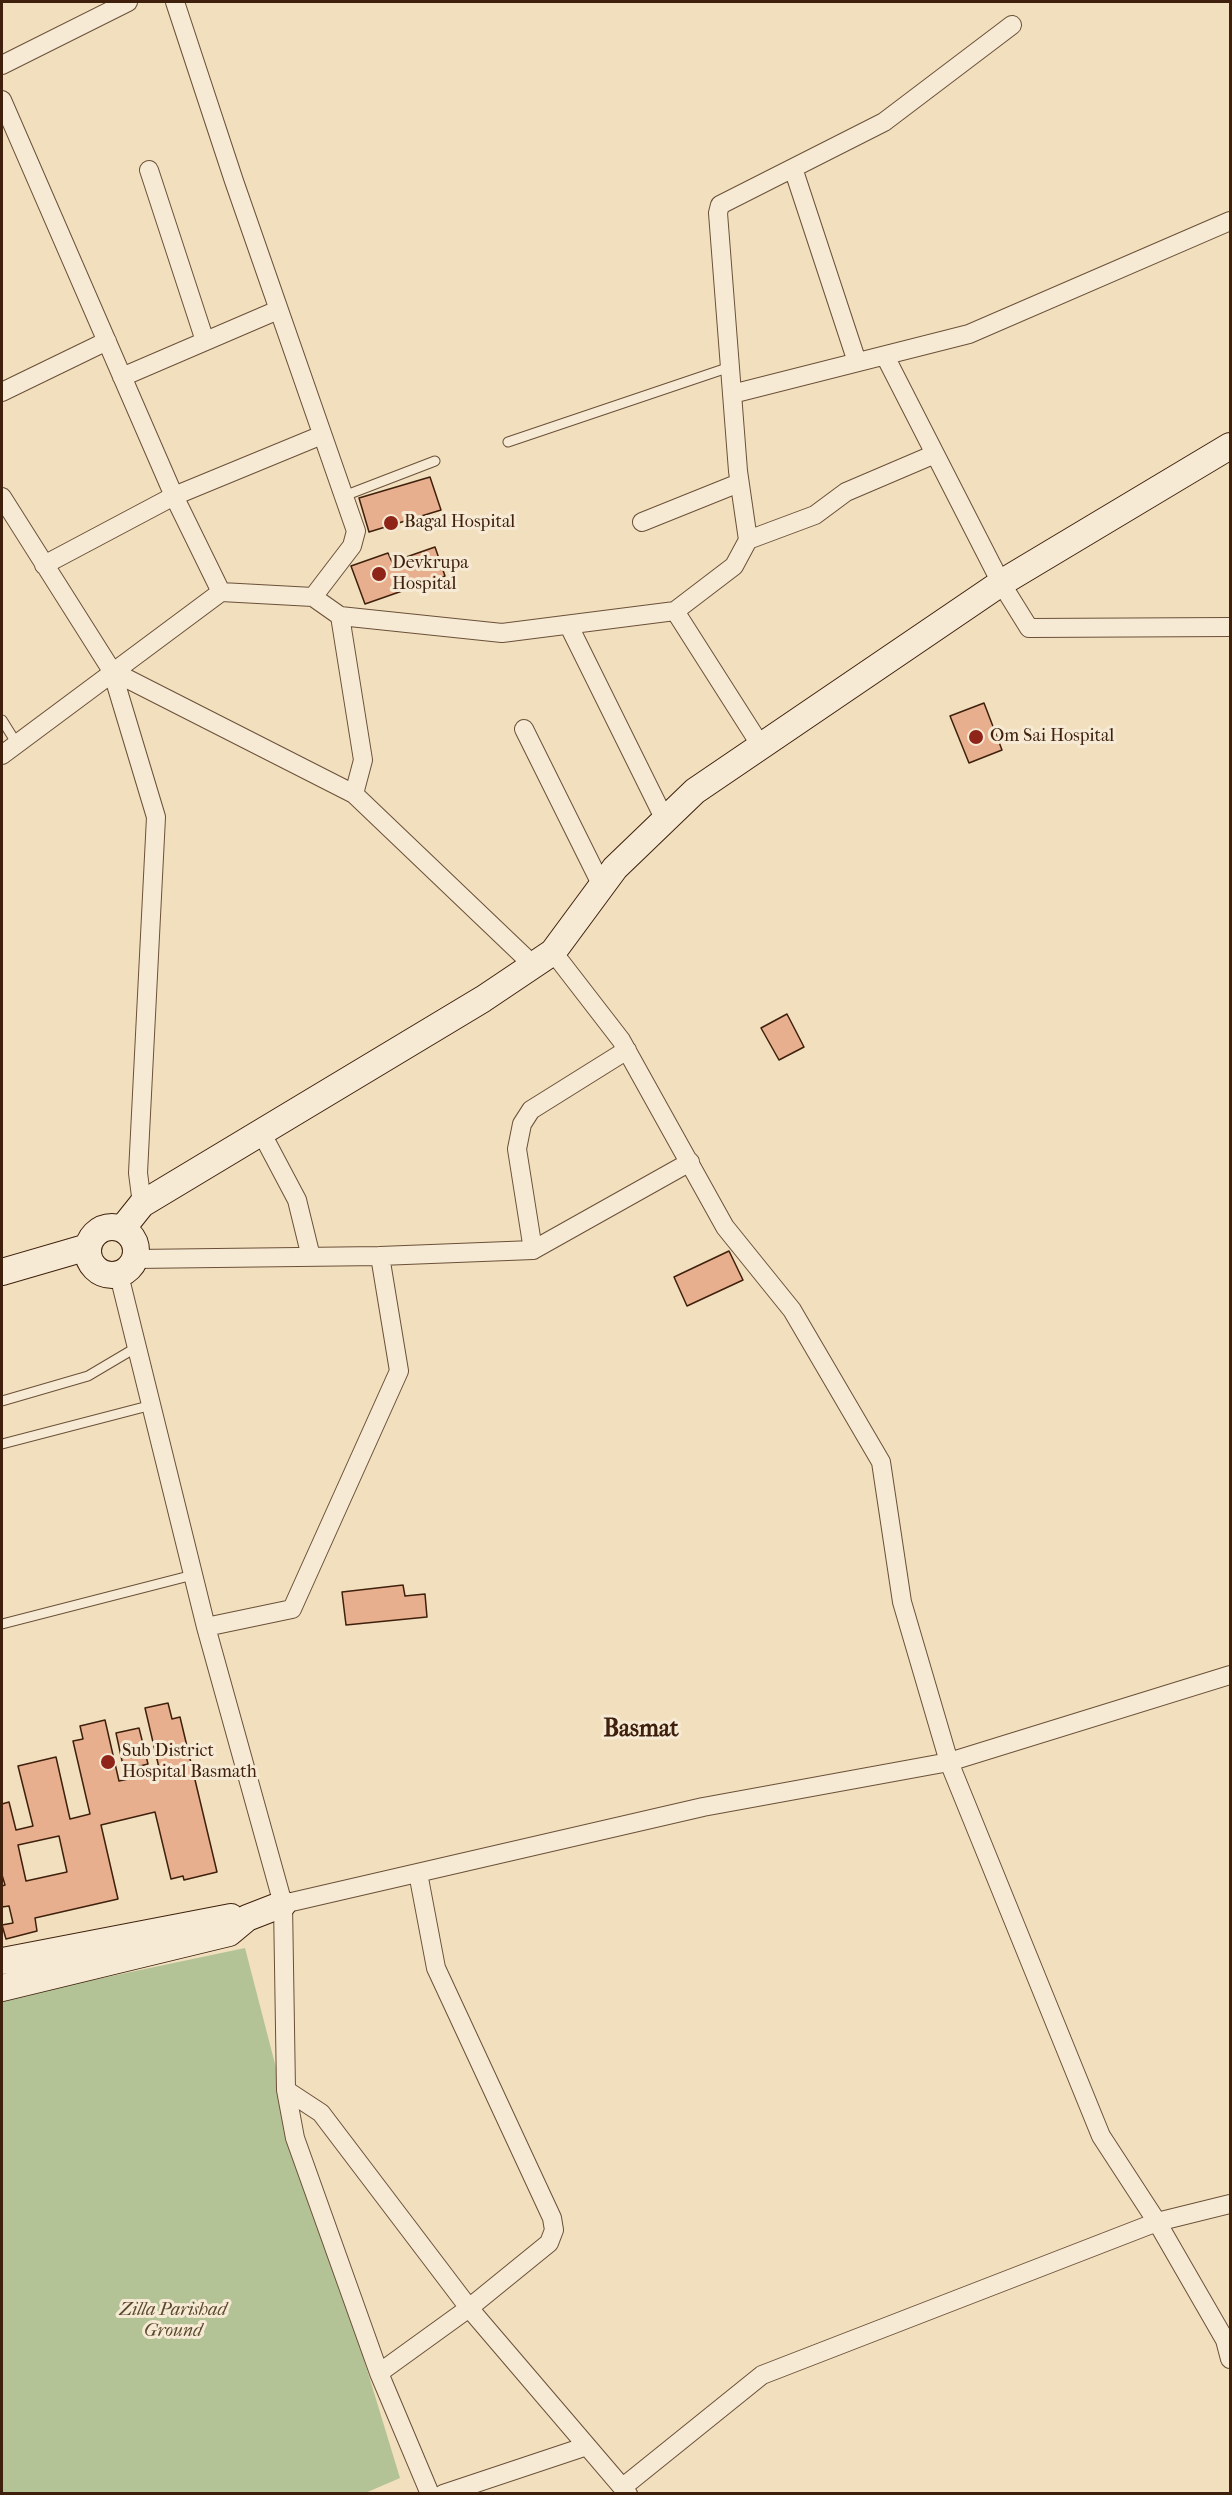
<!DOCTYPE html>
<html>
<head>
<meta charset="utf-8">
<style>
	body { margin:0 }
	#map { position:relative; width:1232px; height:2495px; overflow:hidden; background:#f1dfbe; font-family:"IM FELL French Canon",serif }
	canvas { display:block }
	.frame { position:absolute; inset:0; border:3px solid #3e200c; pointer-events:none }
</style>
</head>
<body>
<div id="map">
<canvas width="1232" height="2495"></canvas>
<div class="frame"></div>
</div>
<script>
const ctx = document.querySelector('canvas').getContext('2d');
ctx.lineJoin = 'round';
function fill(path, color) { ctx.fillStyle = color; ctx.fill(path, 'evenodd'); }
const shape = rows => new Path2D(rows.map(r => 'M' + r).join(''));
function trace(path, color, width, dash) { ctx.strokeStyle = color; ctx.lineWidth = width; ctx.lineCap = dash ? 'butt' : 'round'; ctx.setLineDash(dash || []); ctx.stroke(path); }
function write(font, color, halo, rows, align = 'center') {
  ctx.font = font + ' "IM FELL French Canon",serif'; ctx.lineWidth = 6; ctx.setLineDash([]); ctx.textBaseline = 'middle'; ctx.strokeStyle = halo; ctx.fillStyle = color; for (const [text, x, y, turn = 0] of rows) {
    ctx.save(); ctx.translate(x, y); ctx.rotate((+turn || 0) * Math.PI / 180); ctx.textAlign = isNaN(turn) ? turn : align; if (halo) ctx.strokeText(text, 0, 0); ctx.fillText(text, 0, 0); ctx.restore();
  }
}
fill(shape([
	[245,1948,281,2087,400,2478,363,2494,2,2493,2,1999]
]), '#b3c396');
const building = shape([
	[430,477,441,510,369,532,359,498,430,477],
	[435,547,445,576,365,604,351,566,388,553,392,562,435,547],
	[984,703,1002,750,969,763,950,716,984,703],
	[787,1014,804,1047,779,1060,761,1028,787,1014],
	[729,1251,743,1280,687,1306,674,1277,729,1251],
	[403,1585,405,1596,425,1594,427,1617,346,1625,342,1592,403,1585],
	[168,1703,172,1719,180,1717,217,1872,184,1880,183,1876,171,1879,155,1812,101,1825,118,1899,35,1918,37,1931,6,1939,2,1925,13,1923,9,1906,2,1907,2,1886,5,1885,2,1875,2,1804,9,1802,16,1830,33,1826,18,1766,56,1757,70,1819,90,1814,73,1741,83,1739,80,1726,105,1720,119,1781,160,1772,145,1708,168,1703],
	[59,1836,67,1872,26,1881,18,1845,59,1836],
	[139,1728,148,1764,124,1770,116,1733,139,1728]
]);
fill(building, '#e8af8e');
trace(building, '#3e200c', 1.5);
const service = shape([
	[508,442,730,367],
	[344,496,435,461],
	[2,720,17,744],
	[2,1401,88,1376,137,1347],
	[2,1444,152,1405],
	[2,1624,193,1575]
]);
const minor = shape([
	[175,2,234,181,356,531,352,546,313,597],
	[2,65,128,2],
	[2,100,174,496,221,592],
	[793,168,857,362],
	[149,170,205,341],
	[885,356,1001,583,1029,628,1230,627],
	[122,377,278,310],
	[2,392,107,341],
	[732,394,969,334,1230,221],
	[2,497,112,671,156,817,138,1173,142,1204],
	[642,522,739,483],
	[748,540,815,515,846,492,935,454],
	[44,565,174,496,322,435],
	[675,611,761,746],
	[340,616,363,760,354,794],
	[569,626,665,820],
	[112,671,354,794,532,964],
	[524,729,602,886],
	[2,755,221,592,313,597,340,616,502,633,675,611,734,566,748,540,738,471,718,213,720,205,884,122,1012,25],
	[553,952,621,1040,725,1227,792,1310,881,1462,902,1602,949,1762,1101,2136,1157,2222,1225,2340,1230,2359],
	[261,1132,297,1200,311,1257],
	[533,1250,517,1149,522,1124,531,1110,627,1050],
	[135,1259,380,1256],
	[119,1275,206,1627,283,1904,286,2090,321,2113,469,2308,628,2494],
	[206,1627,292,1609,399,1371,380,1256,533,1250,690,1162],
	[283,1904,703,1807,949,1762,1230,1675],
	[286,2090,295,2138,379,2373,430,2494],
	[379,2373,469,2308,549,2243,554,2230,552,2218,436,1968,418,1873],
	[623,2487,762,2375,1157,2222,1230,2204],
	[443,2494,587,2446]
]);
const secondary = shape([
	'88 1251a24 24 0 1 1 48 0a24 24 0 1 1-48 0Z',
	[122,1229,142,1204,483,999,553,952,615,868,695,791,1001,583,1230,446],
	[2,1272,88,1247],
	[2,1961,231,1917],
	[2,1988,229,1933,247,1918,283,1904]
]);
trace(service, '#6b5038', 11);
trace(minor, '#6b5038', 20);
trace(secondary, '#3e200c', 28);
trace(service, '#f6ead5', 9);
trace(minor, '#f6ead5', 18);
trace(secondary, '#f6ead5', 26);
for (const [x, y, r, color] of [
	[391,523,8,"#8f2418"],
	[379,574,8,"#8f2418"],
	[976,737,8,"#8f2418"],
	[108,1762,8,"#8f2418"]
]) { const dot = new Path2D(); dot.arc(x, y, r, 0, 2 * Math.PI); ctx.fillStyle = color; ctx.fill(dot); trace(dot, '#f6ead5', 2); }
write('18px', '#3e200c', '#f6ead5', [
	["Bagal Hospital",404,523],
	["Devkrupa",392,564],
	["Hospital",392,585],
	["Om Sai Hospital",990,737],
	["Sub District",122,1752],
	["Hospital Basmath",122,1773]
], 'left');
write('italic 18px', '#5b492e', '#f6ead5', [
	["Zilla Parishad",173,2311],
	["Ground",173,2332]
]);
write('bold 24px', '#3e200c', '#f6ead5', [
	["Basmat",641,1730]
]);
</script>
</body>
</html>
